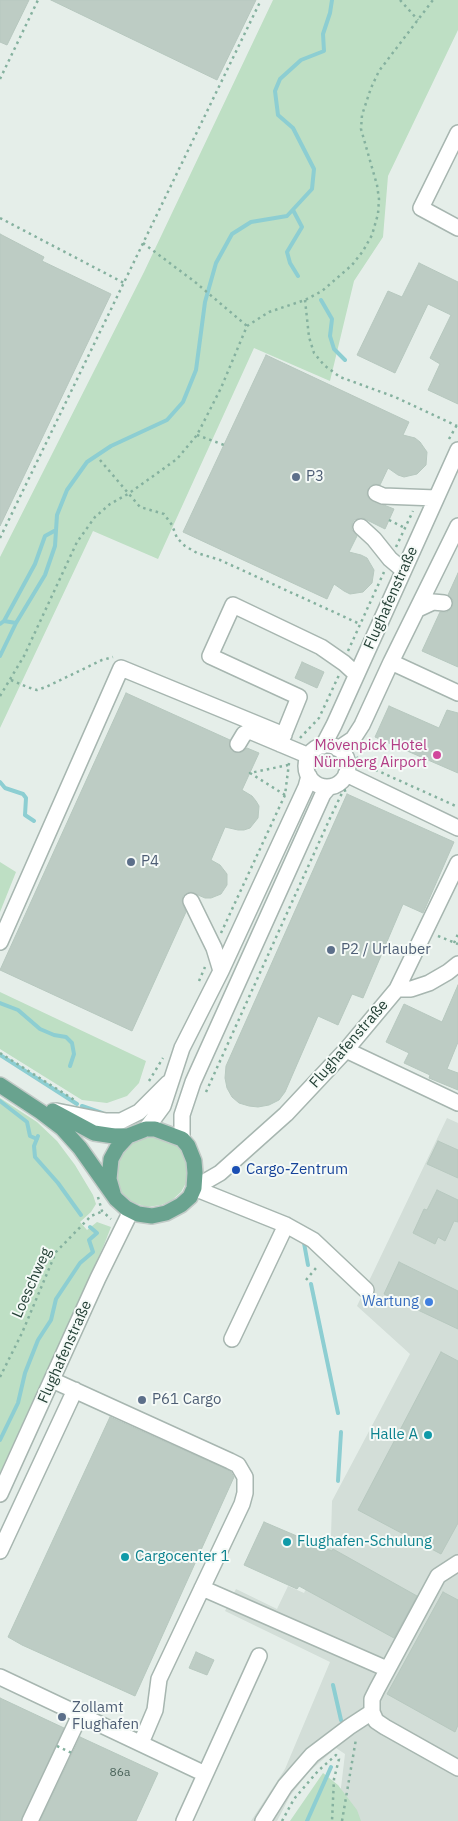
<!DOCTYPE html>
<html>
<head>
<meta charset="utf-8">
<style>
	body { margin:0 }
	canvas { display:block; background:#e5eee9 }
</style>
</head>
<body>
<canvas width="458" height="1821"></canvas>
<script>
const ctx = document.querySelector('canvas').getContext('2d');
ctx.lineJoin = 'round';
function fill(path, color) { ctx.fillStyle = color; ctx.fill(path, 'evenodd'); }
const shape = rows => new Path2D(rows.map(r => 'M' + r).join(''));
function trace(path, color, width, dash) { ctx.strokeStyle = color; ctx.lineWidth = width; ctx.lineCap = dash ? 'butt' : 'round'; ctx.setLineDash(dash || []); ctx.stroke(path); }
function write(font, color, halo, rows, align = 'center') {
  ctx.font = font + ' "IBM Plex Sans",sans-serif'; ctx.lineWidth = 4; ctx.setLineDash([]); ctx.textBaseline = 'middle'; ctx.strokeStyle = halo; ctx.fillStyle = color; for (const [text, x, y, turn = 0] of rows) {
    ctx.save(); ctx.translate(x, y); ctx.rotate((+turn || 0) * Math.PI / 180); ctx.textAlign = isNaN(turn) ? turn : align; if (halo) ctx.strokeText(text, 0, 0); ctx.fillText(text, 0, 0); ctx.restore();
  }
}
fill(shape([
	[447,1118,458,1123,458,1821,337,1821,345,1754,336,1748,311,1770,301,1782,290,1796,277,1821,251,1821,285,1769,330,1662,225,1611,236,1589,277,1609,288,1586,304,1593,331,1537,332,1501,410,1354,357,1306]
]), '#d3ded8');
fill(shape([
	[273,0,458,0,458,30,388,176,383,237,354,281,330,381,254,348,158,559,93,531,0,728,0,557,144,272],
	[0,862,16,872,0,912],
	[0,992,146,1061,139,1083,127,1096,107,1103,82,1100,0,1049],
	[0,1098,37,1122,57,1141,75,1165,93,1195,96,1204,91,1212,80,1222,87,1230,97,1222,111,1227,104,1245,0,1473],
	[136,1134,176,1140,187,1158,189,1170,186,1183,181,1192,171,1201,161,1205,147,1207,132,1202,122,1194,115,1183,115,1155],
	[323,1773,338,1785,357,1810,361,1821,290,1821]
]), '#bedfc4');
trace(shape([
	[293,210,302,227,287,252,290,263,298,276],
	[321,300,332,319,330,336,334,349,345,360],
	[4,621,35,564,45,536,56,530],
	[0,624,4,621,16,623],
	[0,656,16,623,45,575,55,546,57,515,67,490,87,462,111,446,167,420,183,402,196,370,205,302,216,263,232,234,251,222,287,216,312,189,314,169,293,128,278,115,275,91,280,79,301,60,324,51,323,34,330,13,332,0],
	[0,782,5,788,23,794,26,798,25,815,34,821],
	[0,1003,18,1010,40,1029,54,1035,66,1037,72,1043,74,1054,70,1066],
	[0,1055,77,1104],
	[0,1101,27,1122,30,1136,37,1139],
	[82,1106,102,1113],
	[38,1136,34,1146,35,1157,58,1183,81,1215],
	[304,1243,308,1265],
	[311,1284,338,1413],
	[0,1440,18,1403,25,1373,38,1340,51,1320,56,1299,80,1263,93,1252,89,1240,97,1233,90,1227],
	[338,1481,341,1432],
	[333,1685,341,1720],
	[307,1821,331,1767]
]), '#8dced2', 4);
const building = shape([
	[0,0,29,0,7,45,0,42,0,0],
	[51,0,256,0,217,80,51,0],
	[0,234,44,257,42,261,111,294,0,526,0,234],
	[419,263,458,282,458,404,428,390,440,364,430,358,451,315,428,304,395,373,357,355,388,291,402,297,419,263],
	[266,355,409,422,403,435,415,438,420,442,427,452,426,465,417,474,404,477,398,475,388,468,380,485,374,484,368,489,367,495,369,499,394,509,385,529,363,518,354,520,352,524,352,530,357,536,349,552,361,555,367,558,374,570,372,583,363,592,350,594,344,591,334,584,327,599,183,532,266,355],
	[458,573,458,667,422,651,440,612,447,612,452,608,453,600,448,595,458,573],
	[302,662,324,672,317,688,295,678,302,662],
	[126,693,230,740,230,748,234,752,242,752,247,748,259,753,242,790,252,796,256,801,259,806,258,818,250,828,244,830,238,830,225,827,211,860,220,865,227,874,227,885,221,894,211,898,205,898,191,892,183,896,182,901,186,912,132,1031,0,970,126,693],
	[389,706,439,728,447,710,458,713,458,773,375,737,389,706],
	[347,794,454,842,423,913,403,904,363,998,352,994,338,1025,318,1016,285,1092,279,1100,269,1105,258,1107,249,1106,239,1103,232,1097,227,1088,225,1078,226,1066,347,794],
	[458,985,458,1042,447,1069,458,1073,458,1090,429,1078,430,1075,404,1063,409,1053,386,1042,404,1004,442,1022,458,985],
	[438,1141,458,1150,458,1178,427,1164,438,1141],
	[437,1190,458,1200,458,1222,454,1221,445,1241,438,1237,435,1244,413,1233,424,1209,427,1210,437,1190],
	[399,1262,458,1291,458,1329,384,1294,399,1262],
	[441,1352,458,1361,458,1523,441,1554,358,1510,441,1352],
	[110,1417,226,1469,231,1472,234,1477,135,1696,22,1645,8,1637,110,1417],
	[264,1522,332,1551,333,1549,417,1596,394,1638,299,1586,297,1589,244,1565,264,1522],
	[443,1592,458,1600,458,1725,455,1732,387,1694,443,1592],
	[196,1652,214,1660,207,1675,189,1668,196,1652],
	[0,1698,64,1728,21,1821,0,1821,0,1698],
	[80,1737,158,1773,136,1821,40,1821,80,1737]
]);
fill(building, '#bdccc4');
trace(building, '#b7c8bf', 1);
const minor = shape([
	[458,133,421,208,458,228],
	[376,493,383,496,436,498],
	[361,527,374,539,390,559,403,570],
	[418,609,433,602,444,603],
	[391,662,458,693],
	[238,744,244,734,248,732,252,732,309,756],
	[280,744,299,697,210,656,233,605,321,647,344,663,356,674],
	'306 766a21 21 0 1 1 42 0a21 21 0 1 1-42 0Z',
	[323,746,334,725,458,450],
	[338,749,353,739,362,725,391,662,458,526],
	[346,774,458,828],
	[191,901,214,948,221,971],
	[0,942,121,668,284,735],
	[397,989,411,989,429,983,448,972,458,964],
	[346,1050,458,1103],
	[56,1111,106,1121,121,1121,139,1112,168,1083],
	[146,1129,163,1106,182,1048,221,971,306,787,309,776],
	[182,1139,182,1115,193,1082,323,794,329,787],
	[194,1188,220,1173,286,1114,346,1050,397,989,458,863],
	[194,1188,286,1225,313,1240,366,1290],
	[232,1339,286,1225],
	[52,1380,230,1461,238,1465,245,1477,245,1493,242,1504,159,1679,155,1710,141,1743],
	[0,1494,98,1278,131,1211],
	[0,1551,75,1390],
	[458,1563,438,1576,377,1689,372,1699,372,1712,376,1721,385,1727,458,1768],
	[202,1588,387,1669],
	[0,1677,205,1774],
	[30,1821,80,1715],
	[184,1821,259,1656],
	[263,1821,285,1786,312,1755,349,1727,372,1712]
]);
const major = shape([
	[0,1085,41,1112,62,1128,80,1148,116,1199,126,1208,138,1214,152,1216,166,1213,181,1205,190,1197,194,1188,195,1173,194,1161,188,1146,182,1139,155,1129,146,1129,128,1136,117,1148,111,1159,109,1179,113,1193],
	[53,1111,94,1133,114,1136,128,1136]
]);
trace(minor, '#a7b6b0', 18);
trace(major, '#c2cac7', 18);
trace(shape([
	[400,0,418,20],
	[0,79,38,0],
	[0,218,124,283],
	[143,243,195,282,247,326],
	[305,300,309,337,314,353,324,365,340,377,395,397,457,426],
	[197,435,224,445],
	[449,439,458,423],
	[100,460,140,507,164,514,172,525,177,538,185,546,197,553,220,560,360,624],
	[389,520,405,528],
	[0,538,261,0],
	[396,547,413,511],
	[348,651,384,572],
	[11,680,27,687,37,690,46,687,102,660,113,657],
	[0,696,24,656,77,542,95,517,110,504,128,494,177,459,197,435,221,388,247,326,269,312,305,300,322,291,352,265,363,251,372,235,378,214,379,199,377,185,361,129,362,115,371,88,379,71,433,0],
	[300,738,319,718,339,675],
	[361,751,356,761,458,807],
	[285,795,250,773,288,765],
	[221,933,285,795,289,763],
	[438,936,458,944],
	[454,943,458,934],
	[199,981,205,967],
	[0,1053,76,1101],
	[149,1081,163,1058],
	[206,1092,331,816,343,791,347,790],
	[98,1197,102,1211,111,1219],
	[306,1280,316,1268],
	[0,1377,22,1333,56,1252,91,1216,101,1212],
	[282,1821,294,1799,318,1771,336,1755,339,1759,334,1779,332,1821],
	[342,1821,356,1739]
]), '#85b19f', 2.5, [2.5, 4]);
trace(minor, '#fff', 15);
trace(major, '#69a38f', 15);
trace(shape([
	[57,1746,74,1754]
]), '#85b19f', 2.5, [2.5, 4]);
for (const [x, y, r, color] of [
	[296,477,5,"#5c6f8a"],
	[437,755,5,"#d1479c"],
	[131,862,5,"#5c6f8a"],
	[331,950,5,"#5c6f8a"],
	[236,1170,5,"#1a4fb4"],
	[429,1302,5,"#3f7fe0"],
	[142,1400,5,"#5c6f8a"],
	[428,1435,5,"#0f9aa8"],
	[287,1542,5,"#0f9aa8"],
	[125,1557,5,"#0f9aa8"],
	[62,1717,5,"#5c6f8a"]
]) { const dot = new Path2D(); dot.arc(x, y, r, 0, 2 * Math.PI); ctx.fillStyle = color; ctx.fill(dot); trace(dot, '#f5faf7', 2); }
write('12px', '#4a635a', null, [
	["86a",120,1773]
]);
write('15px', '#4e5e75', '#f5faf7', [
	["P3",306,477],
	["P4",141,862],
	["P2 / Urlauber",341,950],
	["P61 Cargo",152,1400],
	["Zollamt",72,1708],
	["Flughafen",72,1725]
], 'left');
write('15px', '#244036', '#f5faf7', [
	["Flughafenstraße",391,598,-66],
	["Flughafenstraße",349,1044,-49],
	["Loeschweg",32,1283,-66],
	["Flughafenstraße",65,1352,-66]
]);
write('15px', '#b23c85', '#f5faf7', [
	["Mövenpick Hotel",427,746],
	["Nürnberg Airport",427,763]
], 'right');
write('15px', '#164399', '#f5faf7', [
	["Cargo-Zentrum",246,1170]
], 'left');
write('15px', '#366cbe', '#f5faf7', [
	["Wartung",419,1302]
], 'right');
write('15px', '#0d838f', '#f5faf7', [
	["Halle A",418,1435,"right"],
	["Flughafen-Schulung",297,1542],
	["Cargocenter 1",135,1557]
], 'left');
</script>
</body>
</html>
